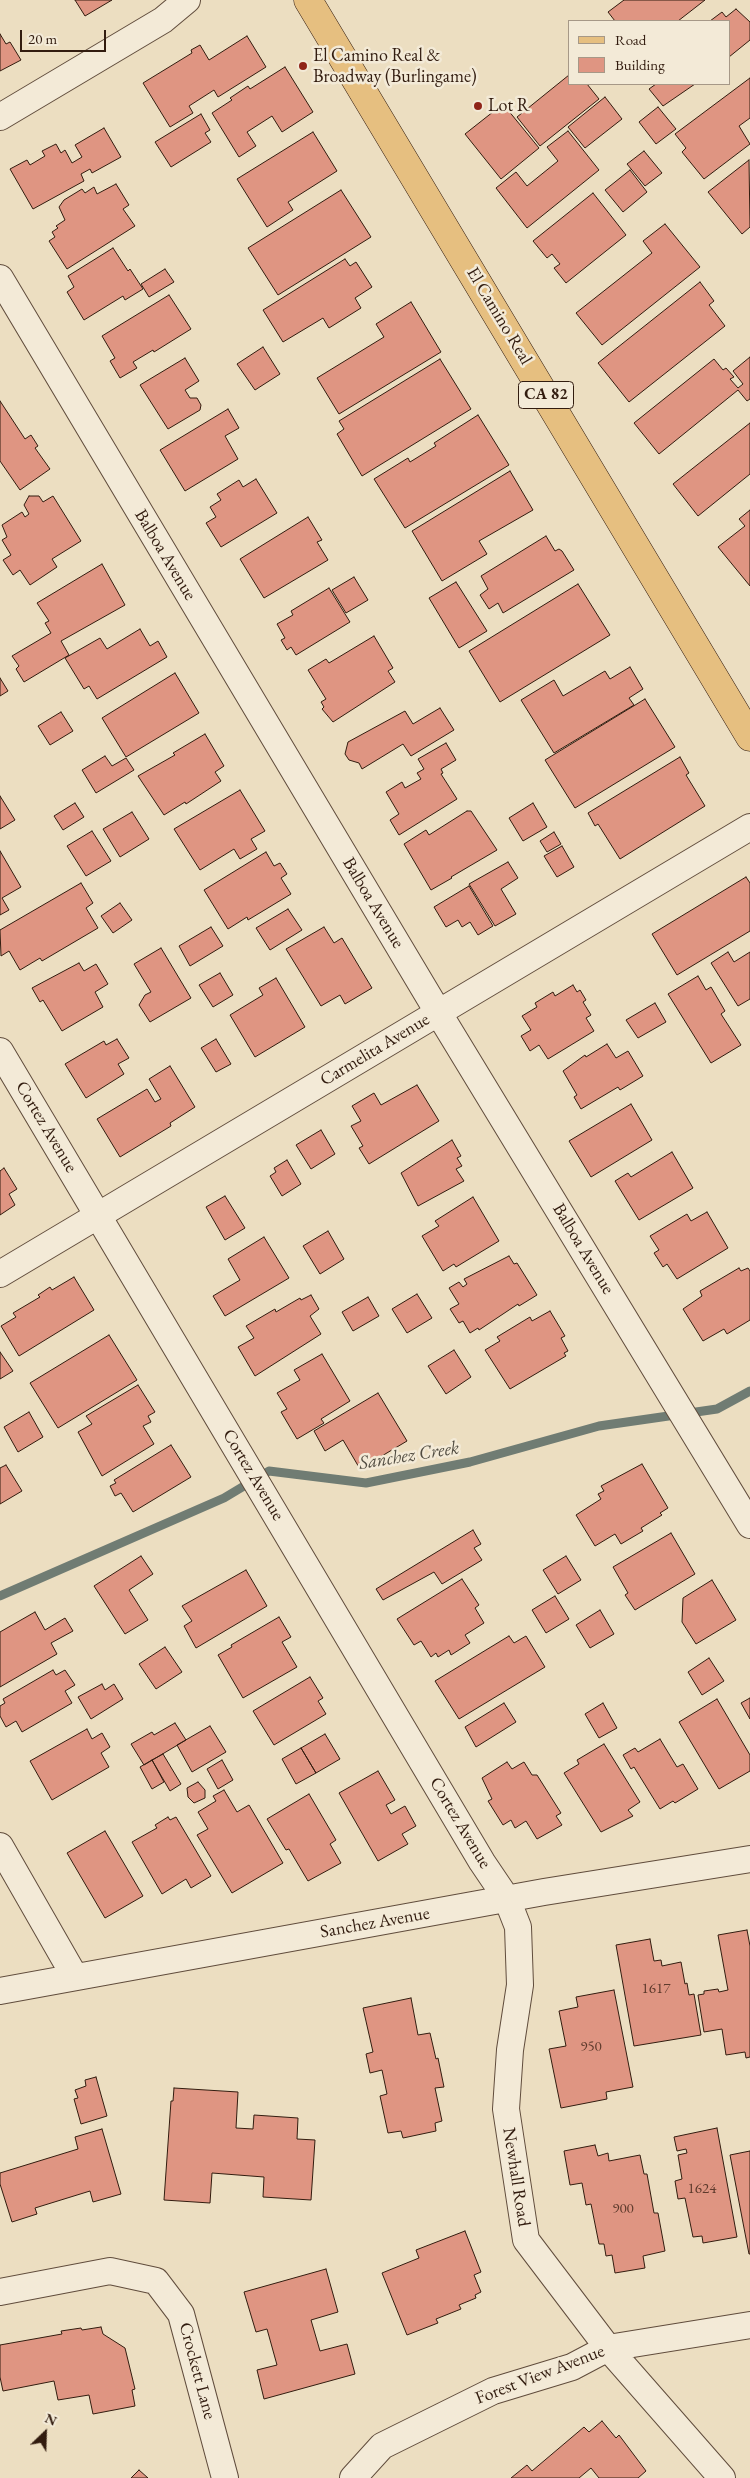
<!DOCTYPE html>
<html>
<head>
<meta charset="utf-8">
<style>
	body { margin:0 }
	#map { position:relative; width:750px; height:2478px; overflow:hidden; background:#ecdec1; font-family:"EB Garamond",serif }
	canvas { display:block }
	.legend { position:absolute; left:568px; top:20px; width:162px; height:65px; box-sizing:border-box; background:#f3ead7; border:1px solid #a69887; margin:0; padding:6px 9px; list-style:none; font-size:15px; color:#321c0f }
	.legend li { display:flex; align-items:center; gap:10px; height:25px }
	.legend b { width:25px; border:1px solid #a69887 }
	.north { position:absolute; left:20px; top:2408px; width:50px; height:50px; -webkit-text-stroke:4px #f3ead7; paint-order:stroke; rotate:24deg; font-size:14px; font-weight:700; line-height:20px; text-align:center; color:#321c0f }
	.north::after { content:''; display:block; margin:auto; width:18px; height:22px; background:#321c0f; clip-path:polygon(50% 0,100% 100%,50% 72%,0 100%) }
	.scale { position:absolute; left:20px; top:30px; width:86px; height:22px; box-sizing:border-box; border:2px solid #321c0f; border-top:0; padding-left:6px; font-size:15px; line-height:18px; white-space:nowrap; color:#321c0f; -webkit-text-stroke:4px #f3ead7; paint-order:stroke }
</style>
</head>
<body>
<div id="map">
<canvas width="750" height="2478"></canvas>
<ul class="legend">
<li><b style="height:6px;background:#e6bf80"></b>Road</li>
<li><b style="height:14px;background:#df9582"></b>Building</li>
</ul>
<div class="north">N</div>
<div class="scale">20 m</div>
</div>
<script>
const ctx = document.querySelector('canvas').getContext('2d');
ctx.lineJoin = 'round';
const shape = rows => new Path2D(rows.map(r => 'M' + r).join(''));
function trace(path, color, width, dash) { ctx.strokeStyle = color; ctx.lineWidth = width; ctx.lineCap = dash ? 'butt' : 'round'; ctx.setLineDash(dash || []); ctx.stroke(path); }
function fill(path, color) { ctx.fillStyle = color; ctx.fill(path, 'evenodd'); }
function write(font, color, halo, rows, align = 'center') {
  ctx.font = font + ' "EB Garamond",serif'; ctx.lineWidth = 5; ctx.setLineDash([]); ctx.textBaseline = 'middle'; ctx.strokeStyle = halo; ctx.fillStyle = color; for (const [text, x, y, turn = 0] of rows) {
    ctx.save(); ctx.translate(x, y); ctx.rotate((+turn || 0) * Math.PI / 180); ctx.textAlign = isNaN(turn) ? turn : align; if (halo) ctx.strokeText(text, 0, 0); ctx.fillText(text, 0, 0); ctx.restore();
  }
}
trace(shape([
	[0,1596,224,1498,269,1471,366,1483,470,1462,599,1426,717,1409,750,1391]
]), '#707c73', 9);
const building = shape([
	[75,0,112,0,85,16,75,0],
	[624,0,705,0,678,21,615,21,608,12,624,0],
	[736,9,750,22,750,40,729,57,729,21,710,21,722,12,726,17,736,9],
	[0,34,6,44,10,42,21,60,0,71,0,34],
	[247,36,266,67,218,97,214,90,189,106,193,113,170,127,143,83,192,53,191,50,200,45,209,60,247,36],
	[285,67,313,112,282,132,272,116,247,132,256,146,239,157,212,113,232,100,230,98,248,86,250,89,285,67],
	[569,75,569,84,587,84,599,99,540,146,517,117,569,75],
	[750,78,750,118,739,126,750,144,704,179,682,152,686,148,675,134,750,78],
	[656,84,695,84,663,106,649,89,656,84],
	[605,97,622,119,585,148,568,127,605,97],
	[503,104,539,148,501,179,465,134,503,104],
	[658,107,676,129,656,144,639,122,658,107],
	[201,114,210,130,205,133,211,142,171,167,155,142,201,114],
	[104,128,121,157,92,173,90,169,81,174,84,181,33,209,10,169,27,160,30,165,45,156,42,151,56,144,61,153,65,150,72,163,82,157,75,145,104,128],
	[568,131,599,170,527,228,496,188,516,172,527,186,558,161,547,147,568,131],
	[313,132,337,171,288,202,293,210,267,227,237,179,313,132],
	[644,151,662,173,645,186,627,164,644,151],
	[749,160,750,227,742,234,708,192,749,160],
	[630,170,647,192,623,212,605,190,630,170],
	[116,184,129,205,123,209,135,226,67,269,49,241,55,237,52,232,58,228,56,226,65,220,59,207,64,200,82,189,85,193,94,187,97,194,116,184],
	[341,190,371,237,278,295,248,248,341,190],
	[593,193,626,235,566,283,554,268,560,264,552,254,547,258,533,241,593,193],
	[665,224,700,267,602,345,576,313,652,253,643,241,665,224],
	[113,248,128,271,130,269,143,289,125,300,123,296,84,320,67,292,74,287,68,276,113,248],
	[345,259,350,266,356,262,372,287,355,298,361,308,329,328,323,318,283,342,263,310,345,259],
	[165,269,174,282,149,297,141,284,165,269],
	[700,282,714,301,709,305,725,326,629,402,598,363,700,282],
	[169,295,191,329,154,352,153,350,133,362,137,368,120,378,110,361,115,358,102,336,169,295],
	[411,302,441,352,339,414,317,378,384,337,376,324,411,302],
	[263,347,280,374,255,390,237,364,263,347],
	[750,357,750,399,747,401,738,390,659,454,634,423,714,359,723,370,726,368,734,377,730,379,738,388,743,384,733,371,750,357],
	[185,358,199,381,185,390,190,398,197,398,201,405,200,410,168,429,140,385,185,358],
	[440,359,471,409,362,476,337,434,344,429,339,421,440,359],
	[0,401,25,439,31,435,38,446,35,448,50,469,20,490,0,461,0,401],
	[228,409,239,428,225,436,238,459,185,491,160,450,228,409],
	[478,415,509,465,405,528,374,479,408,458,410,462,436,446,434,443,478,415],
	[750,423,750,474,698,516,673,484,750,423],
	[510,471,533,510,479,541,487,554,442,581,412,531,510,471],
	[256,479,277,513,221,547,206,523,216,517,210,507,221,500,217,494,239,480,243,487,256,479],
	[29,496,39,496,43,502,53,496,81,541,52,559,57,567,30,585,20,570,13,575,3,560,11,555,2,540,7,537,2,525,22,512,25,517,29,514,24,505,29,496],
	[750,510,750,586,718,547,745,526,739,519,750,510],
	[308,517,322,540,317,542,328,560,264,598,240,559,308,517],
	[546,536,555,551,559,549,562,551,574,570,503,613,498,603,489,609,480,595,488,589,481,576,546,536],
	[102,564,125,605,61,641,69,655,24,682,16,669,19,666,12,656,51,633,45,623,49,621,37,603,102,564],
	[354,577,368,600,346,613,332,590,354,577],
	[456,582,487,631,459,648,429,598,456,582],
	[578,584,610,635,500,702,469,651,578,584],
	[329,588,350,622,296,655,291,647,287,650,281,640,285,638,277,624,293,615,291,611,329,588],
	[140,629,150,646,158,641,167,657,97,699,89,686,84,689,65,658,100,638,107,649,140,629],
	[374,636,393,668,388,671,395,682,333,722,322,709,324,707,321,702,326,699,308,670,326,659,329,663,374,636],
	[630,667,643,689,629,698,634,705,554,753,521,700,554,680,563,696,605,671,610,679,630,667],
	[175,673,199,713,126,757,102,718,175,673],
	[0,678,8,691,0,696,0,678],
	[645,699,675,747,575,808,545,760,645,699],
	[440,708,454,730,411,756,403,744,362,769,359,763,349,760,345,754,348,742,405,711,413,724,440,708],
	[61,712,73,731,50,745,38,726,61,712],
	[205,734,224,766,215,772,221,781,186,804,185,802,164,815,138,776,175,755,173,753,205,734],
	[446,743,456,760,441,769,443,773,441,774,457,799,399,835,390,820,399,814,386,792,402,782,405,788,421,779,417,773,424,769,418,759,446,743],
	[105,756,112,766,126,758,134,770,96,793,82,770,105,756],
	[680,757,689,773,686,775,705,806,620,859,598,824,595,826,588,813,680,757],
	[240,790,265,831,251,839,257,849,240,859,234,849,200,870,174,829,240,790],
	[0,796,15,820,0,829,0,796],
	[75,803,84,817,63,830,54,816,75,803],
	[533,803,547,827,523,841,509,818,533,803],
	[467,811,471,811,497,850,451,877,452,878,431,890,404,844,426,830,429,835,467,811],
	[132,812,149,839,120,857,103,829,132,812],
	[92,831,111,861,86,876,67,846,92,831],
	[554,832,561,844,547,852,540,841,554,832],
	[562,846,574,867,557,877,544,856,562,846],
	[0,851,21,887,2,898,9,910,0,915,0,851],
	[266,852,274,866,280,863,287,874,281,878,291,894,248,920,247,917,228,929,204,890,266,852],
	[508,862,518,878,501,889,516,914,495,926,469,884,508,862],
	[746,877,750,883,750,931,677,975,652,934,746,877],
	[81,883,93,903,86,908,98,928,42,961,40,958,20,970,9,951,1,956,0,930,81,883],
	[469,886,493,926,478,935,470,922,462,927,458,920,446,927,434,907,469,886],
	[120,903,132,920,113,933,101,916,120,903],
	[288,909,302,930,270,950,256,928,288,909],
	[211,927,223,946,190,966,179,946,211,927],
	[324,927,334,943,342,938,372,988,345,1004,340,995,321,1006,286,949,324,927],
	[161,948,191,998,150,1022,139,1005,145,995,151,992,134,964,161,948],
	[728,952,734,962,750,952,750,999,738,1006,711,963,728,952],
	[79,963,84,971,96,964,108,984,95,992,103,1007,62,1031,43,1000,40,1002,32,988,79,963],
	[220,973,233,995,213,1007,199,985,220,973],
	[698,976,706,990,711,987,725,1011,721,1014,741,1045,711,1063,668,994,698,976],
	[276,978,305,1027,255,1057,230,1015,263,995,259,988,276,978],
	[573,985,577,992,580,990,586,1000,583,1002,591,1015,586,1018,594,1031,548,1059,539,1045,530,1051,521,1036,531,1030,522,1016,537,1007,535,1003,553,992,555,996,573,985],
	[655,1003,666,1022,638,1038,626,1020,655,1003],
	[117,1039,129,1058,118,1064,124,1074,86,1098,65,1064,104,1041,106,1045,117,1039],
	[216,1039,231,1064,216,1072,201,1048,216,1039],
	[607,1044,616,1058,628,1051,643,1076,620,1090,618,1087,581,1109,574,1097,577,1095,563,1071,585,1055,586,1057,607,1044],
	[170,1066,195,1107,170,1123,171,1126,120,1157,97,1119,147,1089,155,1102,161,1099,149,1079,170,1066],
	[417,1085,439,1121,369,1164,359,1148,363,1146,351,1126,361,1121,352,1106,374,1093,381,1105,417,1085],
	[631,1104,652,1140,591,1177,569,1141,631,1104],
	[321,1130,335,1154,311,1169,296,1145,321,1130],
	[452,1140,461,1156,457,1158,462,1166,456,1169,464,1181,418,1206,401,1173,452,1140],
	[672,1152,693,1188,639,1220,615,1181,628,1173,631,1177,672,1152],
	[287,1160,301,1184,282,1196,270,1176,276,1172,274,1168,287,1160],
	[4,1168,17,1189,9,1194,15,1205,0,1215,0,1171,4,1168],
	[225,1196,245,1228,225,1240,206,1207,225,1196],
	[473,1197,499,1241,456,1267,454,1264,443,1271,422,1236,439,1226,435,1221,473,1197],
	[707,1212,728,1248,677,1279,667,1264,663,1267,654,1253,659,1250,650,1236,687,1214,691,1221,707,1212],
	[328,1231,344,1259,320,1274,303,1246,328,1231],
	[264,1237,289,1278,225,1316,213,1296,240,1280,228,1259,264,1237],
	[509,1256,514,1264,517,1263,537,1295,519,1306,518,1304,479,1330,478,1328,470,1333,463,1321,459,1323,450,1309,459,1304,449,1288,459,1282,463,1287,467,1284,464,1279,509,1256],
	[739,1268,741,1271,748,1268,750,1271,750,1320,727,1334,724,1329,703,1341,683,1309,702,1296,700,1291,739,1268],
	[74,1277,94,1310,19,1356,1,1326,16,1317,13,1313,40,1297,38,1295,50,1287,52,1290,74,1277],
	[417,1294,432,1318,407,1333,392,1309,417,1294],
	[311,1295,319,1309,310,1316,321,1334,255,1376,238,1347,254,1338,246,1326,275,1309,276,1312,300,1298,301,1300,311,1295],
	[368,1297,379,1316,353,1331,342,1312,368,1297],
	[550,1311,565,1336,561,1338,568,1351,564,1353,566,1356,510,1389,485,1350,500,1341,497,1337,530,1317,532,1321,550,1311],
	[109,1335,137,1380,58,1428,30,1383,109,1335],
	[454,1350,471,1377,446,1394,428,1366,454,1350],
	[0,1352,13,1371,0,1379,0,1352],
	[322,1354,350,1401,321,1419,324,1423,297,1439,281,1412,287,1409,277,1393,300,1380,294,1370,322,1354],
	[138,1385,155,1412,148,1416,151,1422,143,1426,154,1444,102,1476,78,1432,92,1424,86,1416,138,1385],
	[378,1393,407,1441,360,1469,343,1440,325,1451,314,1431,378,1393],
	[29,1412,43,1437,18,1452,4,1427,29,1412],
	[171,1445,191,1477,133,1512,121,1493,115,1496,110,1486,116,1483,114,1480,171,1445],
	[642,1464,668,1508,660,1513,662,1515,641,1528,643,1531,621,1544,615,1534,595,1546,576,1515,601,1499,598,1494,604,1491,601,1486,642,1464],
	[6,1465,22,1491,0,1504,0,1468,6,1465],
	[473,1530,481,1544,474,1548,482,1560,442,1584,434,1572,383,1600,376,1589,473,1530],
	[671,1533,695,1574,635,1610,625,1595,628,1593,613,1567,671,1533],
	[141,1556,153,1574,129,1590,148,1620,125,1634,94,1586,141,1556],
	[566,1556,581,1580,558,1594,543,1570,566,1556],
	[246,1570,267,1606,196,1648,184,1626,192,1621,182,1606,246,1570],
	[462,1579,479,1605,475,1608,484,1623,465,1635,470,1643,451,1655,449,1650,438,1657,436,1653,431,1657,421,1641,414,1645,397,1619,462,1579],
	[712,1580,736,1620,696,1644,682,1622,683,1598,712,1580],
	[555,1596,569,1619,546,1633,532,1610,555,1596],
	[600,1610,614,1634,590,1648,576,1625,600,1610],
	[35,1612,45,1630,65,1618,73,1631,51,1643,57,1654,0,1687,0,1632,35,1612],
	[279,1617,291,1637,282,1642,297,1667,243,1698,218,1655,232,1647,231,1645,279,1617],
	[509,1636,514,1643,526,1636,545,1667,459,1719,435,1681,509,1636],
	[165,1647,182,1672,156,1689,139,1664,165,1647],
	[709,1658,724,1681,702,1695,688,1672,709,1658],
	[53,1670,56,1675,65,1670,75,1685,65,1691,72,1703,22,1732,16,1721,6,1727,0,1716,0,1706,5,1703,3,1699,53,1670],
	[310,1677,323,1698,318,1701,326,1714,274,1745,253,1711,310,1677],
	[102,1684,105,1690,114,1684,123,1699,91,1719,78,1697,102,1684],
	[750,1698,750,1719,741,1703,750,1698],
	[717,1699,750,1755,750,1771,719,1789,679,1722,717,1699],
	[504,1703,516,1722,476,1747,465,1727,504,1703],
	[603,1703,617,1728,599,1738,585,1714,603,1703],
	[175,1723,186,1740,144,1765,131,1744,152,1732,154,1735,175,1723],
	[210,1726,226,1752,192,1772,177,1745,210,1726],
	[87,1729,92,1739,102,1733,110,1747,101,1753,109,1767,52,1800,30,1761,87,1729],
	[325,1734,340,1759,316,1773,301,1748,325,1734],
	[660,1739,677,1767,683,1764,698,1789,675,1803,673,1801,660,1809,634,1767,631,1769,623,1755,635,1748,638,1752,660,1739],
	[604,1744,640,1802,628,1810,633,1816,601,1832,564,1773,579,1764,577,1760,604,1744],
	[301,1748,316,1773,296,1784,282,1759,301,1748],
	[163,1754,181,1784,170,1791,152,1760,163,1754],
	[152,1760,164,1782,152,1789,140,1767,152,1760],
	[222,1760,233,1780,218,1789,207,1769,222,1760],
	[507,1762,512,1769,524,1762,532,1775,537,1775,561,1813,556,1816,562,1825,537,1839,526,1821,515,1828,511,1820,503,1825,488,1801,492,1799,482,1778,507,1762],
	[378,1771,395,1800,386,1805,391,1814,405,1806,416,1826,402,1834,408,1844,378,1861,339,1793,378,1771],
	[198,1782,205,1790,205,1798,194,1803,188,1797,187,1788,198,1782],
	[224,1790,237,1812,249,1805,283,1863,232,1893,197,1835,208,1829,198,1812,216,1801,213,1796,224,1790],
	[309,1794,336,1840,330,1844,341,1863,308,1881,289,1849,286,1850,267,1819,309,1794],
	[168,1817,170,1820,176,1817,211,1876,191,1888,186,1879,162,1894,132,1842,157,1828,155,1825,168,1817],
	[105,1831,143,1896,105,1918,67,1853,105,1831],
	[747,1930,750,1946,750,2057,746,2058,745,2052,726,2055,722,2029,704,2032,698,1995,704,1994,704,1991,718,1989,719,1992,728,1990,718,1935,747,1930],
	[650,1939,654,1961,661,1960,662,1966,681,1962,685,1984,687,1983,689,1995,694,1994,701,2035,634,2046,616,1945,650,1939],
	[614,1990,633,2087,606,2092,607,2099,561,2108,549,2049,566,2046,559,2011,578,2007,576,1997,614,1990],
	[411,1998,418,2035,430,2033,436,2059,438,2058,444,2087,435,2088,442,2121,435,2123,436,2131,403,2138,401,2131,388,2133,380,2096,387,2094,382,2070,370,2073,366,2054,373,2052,363,2008,411,1998],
	[96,2077,107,2116,81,2124,74,2099,78,2098,75,2090,86,2086,85,2080,96,2077],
	[174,2088,238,2092,236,2128,253,2129,254,2115,298,2118,297,2139,315,2140,311,2200,263,2197,264,2177,212,2173,210,2203,164,2200,171,2101,173,2101,174,2088],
	[717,2128,737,2237,703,2243,702,2236,693,2237,685,2198,678,2199,675,2181,682,2179,678,2155,687,2153,686,2149,677,2151,674,2137,717,2128],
	[102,2129,121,2194,93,2202,90,2191,35,2208,37,2214,12,2222,0,2184,0,2173,78,2149,75,2137,102,2129],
	[595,2145,598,2156,608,2153,609,2161,640,2155,644,2174,647,2174,654,2213,658,2213,665,2251,643,2256,645,2268,615,2273,612,2255,606,2256,604,2244,599,2244,591,2204,586,2205,582,2183,570,2185,564,2151,595,2145],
	[750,2151,750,2254,749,2254,730,2155,750,2151],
	[465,2231,481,2272,474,2275,481,2292,475,2295,476,2298,459,2305,461,2309,436,2319,438,2323,407,2335,382,2273,419,2258,416,2250,465,2231],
	[326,2269,338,2312,311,2320,320,2351,347,2344,355,2374,264,2399,257,2370,277,2365,267,2329,256,2332,244,2292,326,2269],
	[101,2327,103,2334,125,2348,135,2389,132,2390,135,2406,93,2414,89,2395,58,2400,54,2381,3,2391,0,2377,0,2345,62,2334,61,2331,81,2328,82,2330,101,2327],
	[602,2421,616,2438,619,2435,646,2471,638,2478,599,2478,591,2468,579,2478,511,2478,527,2465,532,2471,584,2427,589,2432,602,2421],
	[139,2470,148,2478,131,2478,139,2470]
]);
fill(building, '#df9582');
trace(building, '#321c0f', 1);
const street = shape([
	[0,117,163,20,187,0],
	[0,278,438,1012,750,1525],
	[0,1051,482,1862,507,1899,518,1927,520,1985,510,2050,506,2109,526,2240,608,2348,722,2478],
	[0,1274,750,827],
	[0,1846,75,1977],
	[0,1991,544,1892,750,1859],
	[0,2292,110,2271,156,2281,181,2314,225,2478],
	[353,2478,382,2446,493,2391,572,2367,608,2348,750,2325]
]);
const primary = shape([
	[308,0,750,737]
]);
trace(street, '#604c3c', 28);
trace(primary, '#321c0f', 29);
trace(street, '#f3ead7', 26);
trace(primary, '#e6bf80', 28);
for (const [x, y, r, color] of [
	[303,66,5,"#8f2418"],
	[478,106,5,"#8f2418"]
]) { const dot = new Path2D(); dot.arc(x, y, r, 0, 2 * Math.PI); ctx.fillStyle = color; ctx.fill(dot); trace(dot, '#f3ead7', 2); }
write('15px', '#5d3a2c', null, [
	["1617",656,1989],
	["950",591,2047],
	["1624",702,2189],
	["900",623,2209]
]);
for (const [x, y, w] of [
	[546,395,55]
]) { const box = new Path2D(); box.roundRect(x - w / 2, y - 13.5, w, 27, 4); ctx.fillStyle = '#f3ead7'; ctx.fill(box); trace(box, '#321c0f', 1); }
write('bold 16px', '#321c0f', null, [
	["CA 82",546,395]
]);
write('18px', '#321c0f', '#f3ead7', [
	["El Camino Real &",313,56],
	["Broadway (Burlingame)",313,77],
	["Lot R",488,106]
], 'left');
write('18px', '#321c0f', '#f3ead7', [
	["El Camino Real",499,316,59],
	["Balboa Avenue",165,555,59],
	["Balboa Avenue",373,903,59],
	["Carmelita Avenue",375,1050,-31],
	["Cortez Avenue",46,1127,59],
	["Balboa Avenue",583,1249,59],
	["Cortez Avenue",253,1475,59],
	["Cortez Avenue",460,1823,59],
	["Sanchez Avenue",375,1923,-10],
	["Newhall Road",516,2177,81],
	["Crockett Lane",197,2371,75],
	["Forest View Avenue",540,2375,-21]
]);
write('italic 19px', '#514c41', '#f3ead7', [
	["Sanchez Creek",409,1456,-9]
]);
</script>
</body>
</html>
